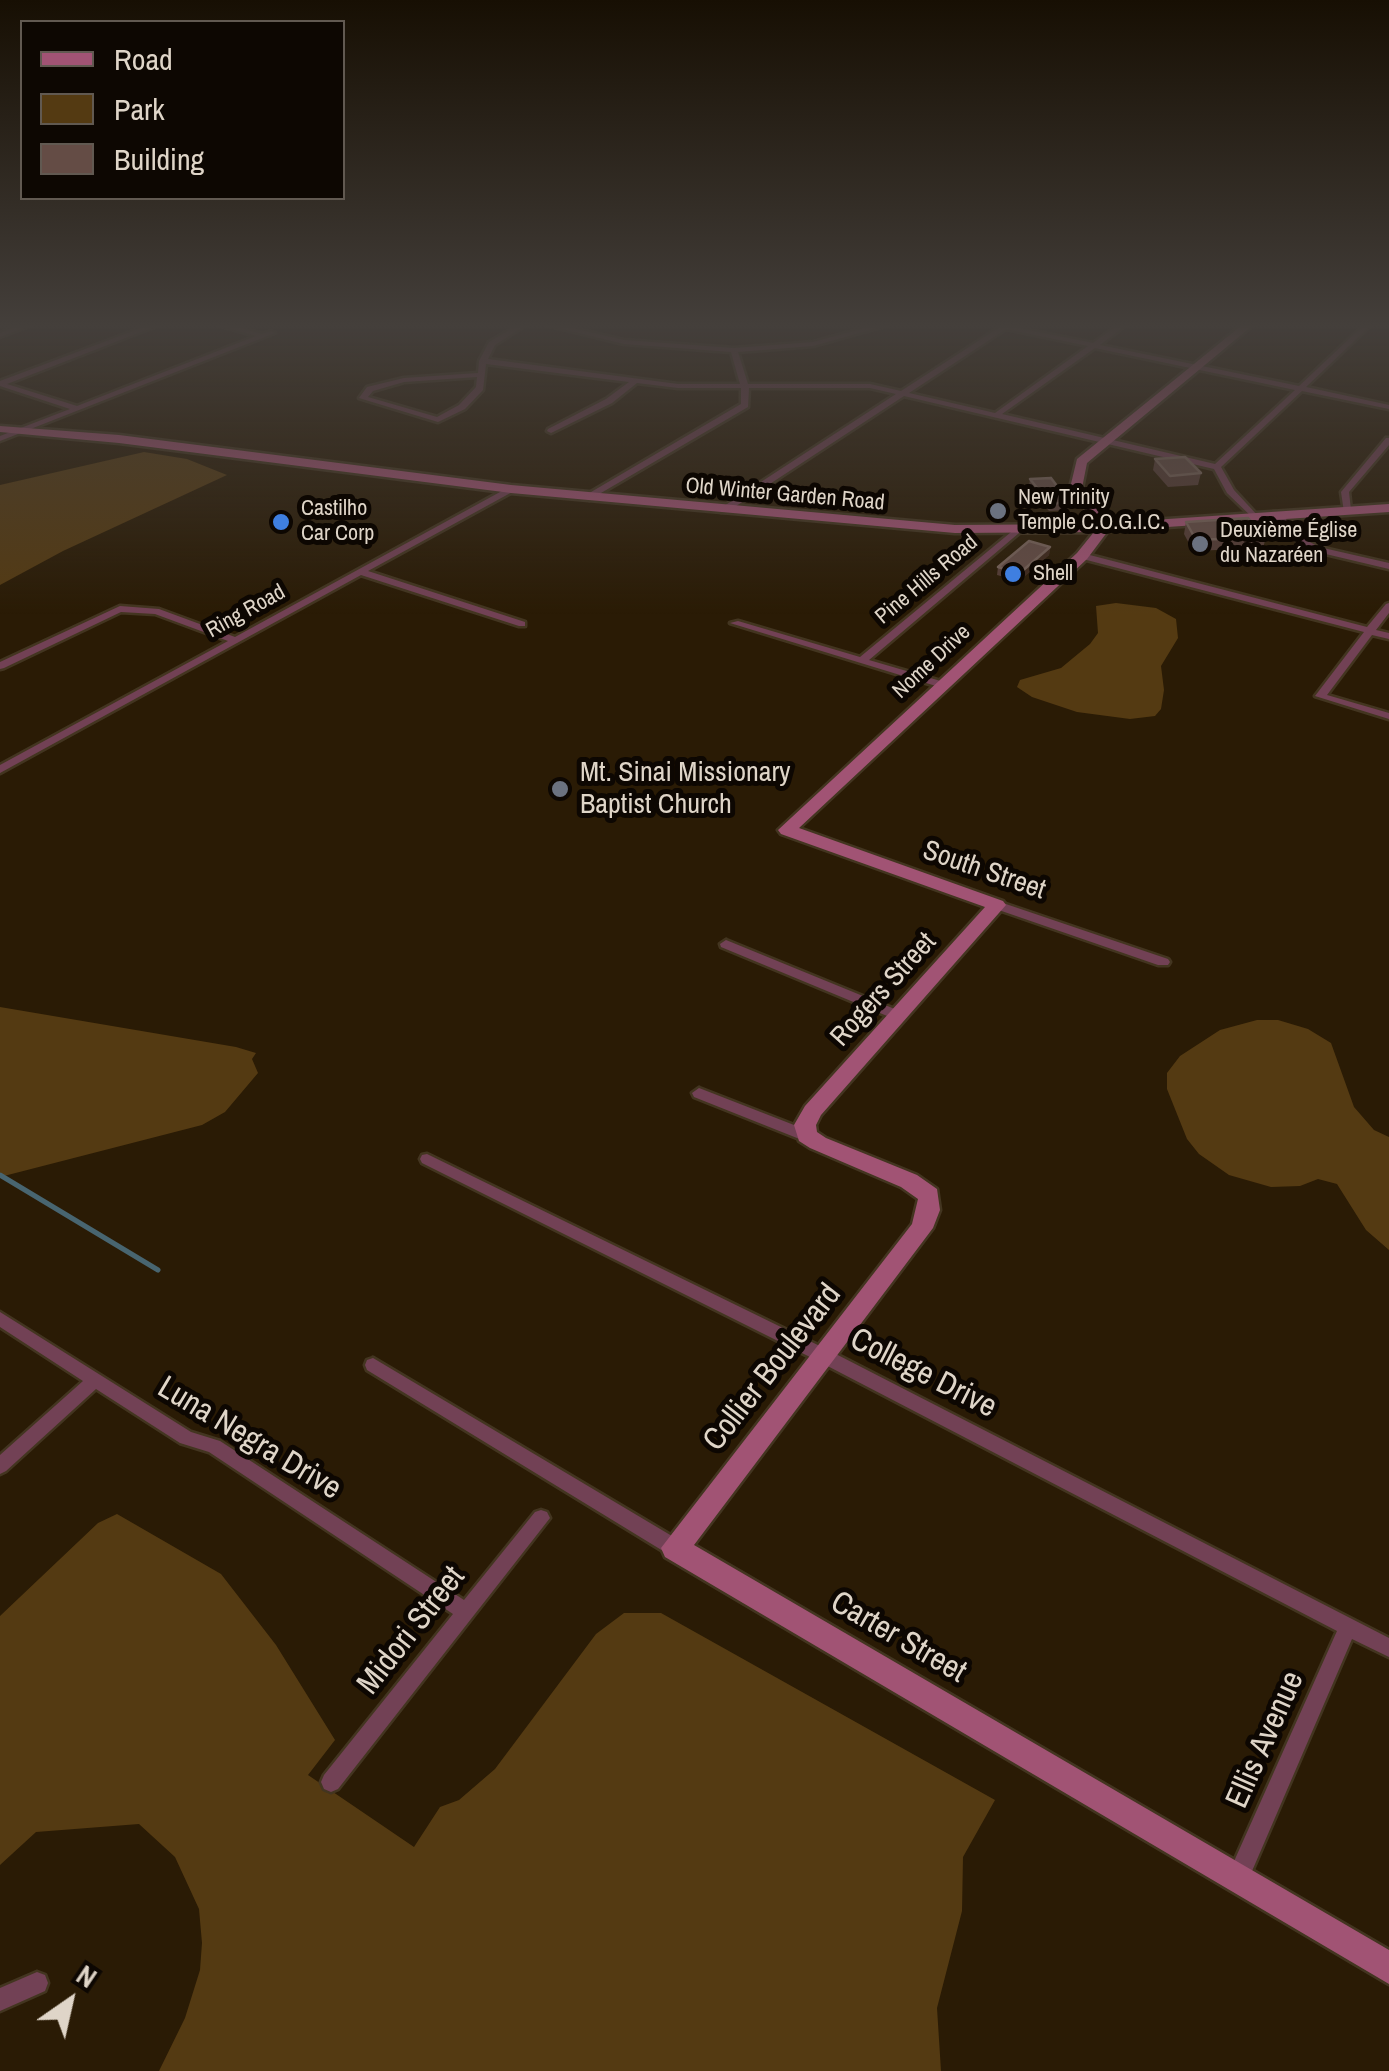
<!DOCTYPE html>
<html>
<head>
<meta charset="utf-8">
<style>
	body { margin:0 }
	#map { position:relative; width:1389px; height:2071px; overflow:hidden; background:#2a1b05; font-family:"Archivo Narrow",sans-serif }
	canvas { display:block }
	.legend { position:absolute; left:20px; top:20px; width:325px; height:180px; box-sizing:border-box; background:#0d0702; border:2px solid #615951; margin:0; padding:12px 18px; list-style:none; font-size:30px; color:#dfd5c8 }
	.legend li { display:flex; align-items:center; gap:20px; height:50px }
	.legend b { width:50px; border:2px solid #615951 }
	.north { position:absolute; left:20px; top:1951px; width:100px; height:100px; -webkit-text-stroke:8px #0d0702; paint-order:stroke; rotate:34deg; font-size:28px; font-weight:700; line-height:40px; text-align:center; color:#dfd5c8 }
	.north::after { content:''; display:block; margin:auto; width:35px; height:45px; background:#dfd5c8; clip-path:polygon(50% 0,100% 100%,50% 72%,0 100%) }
</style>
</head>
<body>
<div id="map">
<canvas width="1389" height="2071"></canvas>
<ul class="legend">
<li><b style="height:12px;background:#a15374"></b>Road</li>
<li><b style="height:28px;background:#543a12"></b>Park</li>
<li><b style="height:28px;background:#644c45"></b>Building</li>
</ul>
<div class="north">N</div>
</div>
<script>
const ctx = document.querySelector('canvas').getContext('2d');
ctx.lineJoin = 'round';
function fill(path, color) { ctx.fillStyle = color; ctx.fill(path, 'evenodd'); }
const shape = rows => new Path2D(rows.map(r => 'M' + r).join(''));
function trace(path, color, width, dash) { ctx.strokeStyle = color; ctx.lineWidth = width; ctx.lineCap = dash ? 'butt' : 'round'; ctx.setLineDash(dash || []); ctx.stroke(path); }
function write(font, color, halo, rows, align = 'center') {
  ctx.font = font + ' "Archivo Narrow",sans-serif'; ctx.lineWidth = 10; ctx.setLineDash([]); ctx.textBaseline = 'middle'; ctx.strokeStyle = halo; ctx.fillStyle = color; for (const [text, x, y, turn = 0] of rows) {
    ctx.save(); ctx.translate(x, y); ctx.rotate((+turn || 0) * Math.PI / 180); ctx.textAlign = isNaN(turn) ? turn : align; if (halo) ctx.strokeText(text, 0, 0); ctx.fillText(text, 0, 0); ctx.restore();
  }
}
fill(shape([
	[144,452,187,459,227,475,63,551,0,585,0,485],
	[1116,603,1156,608,1176,619,1178,638,1161,666,1164,690,1161,709,1155,716,1130,719,1077,712,1032,697,1017,687,1020,680,1061,668,1090,644,1098,633,1096,606],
	[0,1007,236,1047,256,1053,252,1059,258,1073,225,1112,202,1125,0,1177],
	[1257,1020,1278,1020,1308,1029,1331,1043,1354,1107,1374,1130,1389,1137,1389,1250,1366,1230,1337,1184,1318,1179,1300,1186,1271,1187,1229,1175,1199,1154,1187,1139,1167,1089,1167,1073,1180,1056,1220,1030],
	[117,1514,221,1574,276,1645,335,1740,308,1775,414,1847,440,1807,459,1800,495,1769,596,1634,624,1613,661,1613,995,1800,963,1857,962,1911,937,2008,941,2071,159,2071,185,2018,200,1970,202,1943,199,1909,175,1857,139,1824,36,1832,0,1865,0,1616,98,1523]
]), '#543a12');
trace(shape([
	[0,1175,158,1270]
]), '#486570', 5);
const street = shape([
	[21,325,31,325,0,337,0,333,21,325],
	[149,325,159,325,7,384,77,406,256,336,218,325,230,325,262,334,271,331,275,333,0,441,0,436,70,409,0,386,0,381,149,325],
	[518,325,526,325,495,345,488,359,678,384,740,384,731,352,624,344,546,325,559,325,624,340,734,348,813,342,876,325,888,325,813,346,738,352,748,384,870,384,901,391,1003,325,1093,343,1118,325,1126,325,1100,345,1299,386,1364,325,1371,325,1306,387,1389,405,1389,409,1302,391,1221,467,1234,490,1258,516,1254,519,1227,493,1214,469,904,396,727,512,721,512,721,508,896,394,870,388,749,388,748,407,589,500,586,499,586,495,741,404,741,388,678,388,637,383,612,403,551,433,547,431,548,429,606,399,629,382,486,364,483,390,465,409,438,422,359,398,367,387,404,378,478,373,479,361,489,342,518,325],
	[1006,329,1088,346,995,413,909,393,1006,329],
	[1095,348,1295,390,1215,464,1002,414,1095,348],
	[477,377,476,387,459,405,437,417,368,397,373,391,404,382,477,377],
	[1386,438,1389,438,1389,445,1349,492,1351,510,1344,512,1341,492,1386,438],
	[511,486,514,487,514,491,368,571,525,622,525,626,519,626,361,575,0,773,0,765,228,641,155,614,121,612,4,668,0,669,0,662,120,606,159,609,235,637,511,486],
	[1273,512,1279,512,1306,540,1319,547,1389,563,1389,569,1313,551,1300,544,1273,516,1273,512],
	[1016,528,1019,529,1019,533,869,660,944,682,944,686,936,686,730,623,738,621,860,657,1016,528],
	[1082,553,1367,627,1386,604,1389,603,1389,613,1376,630,1389,633,1389,639,1372,635,1327,695,1389,713,1389,719,1315,696,1364,632,1079,558,1079,554,1082,553],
	[997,901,1168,959,1170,962,1168,965,1158,965,993,908,991,905,997,901],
	[726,940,902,1012,904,1015,897,1019,892,1018,721,947,720,944,726,940],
	[699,1088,812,1132,814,1136,812,1140,802,1140,694,1097,692,1093,699,1088],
	[427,1154,828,1350,1389,1638,1389,1657,1352,1639,1246,1885,1238,1888,1230,1885,1227,1877,1337,1631,816,1360,422,1163,420,1159,422,1155,427,1154],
	[0,1312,191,1432,220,1441,464,1600,535,1512,541,1510,547,1512,550,1518,338,1789,331,1792,324,1789,321,1782,324,1775,453,1614,209,1452,180,1443,96,1389,6,1471,0,1474,0,1455,83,1381,0,1327,0,1312],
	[373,1358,682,1542,684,1548,682,1554,675,1556,668,1554,367,1370,365,1365,367,1360,373,1358],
	[37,1972,45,1975,48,1983,45,1991,0,2011,0,1988,37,1972]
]);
const secondary = shape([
	[1242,325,1253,325,1087,463,1082,488,1109,523,1389,504,1389,512,1108,531,1087,559,799,828,1003,901,1006,905,821,1115,816,1125,817,1132,826,1138,917,1175,937,1189,940,1210,933,1228,694,1545,1389,1950,1389,1984,665,1557,661,1548,912,1224,918,1199,901,1187,810,1148,799,1141,794,1125,805,1106,985,907,781,834,778,830,1077,553,1094,532,955,533,511,493,119,443,0,432,0,426,119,435,511,485,955,525,1097,524,1070,488,1077,459,1242,325]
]);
trace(street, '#433520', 5);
trace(secondary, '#433520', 5);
fill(street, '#724155');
fill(secondary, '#a15374');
fill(shape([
	[1155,459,1201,473,1198,485,1168,487,1153,470],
	[1030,479,1069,502,1067,510,1049,511,1029,487],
	[1186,522,1266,537,1263,548,1193,551,1184,534],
	[1050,547,1049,555,1019,581,997,575,998,567]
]), '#553c35');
fill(shape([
	[1050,547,1049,555,1019,581,1020,573]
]), '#3e281b');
const building = shape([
	[1185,457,1201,473,1170,476,1155,459,1185,457],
	[1051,478,1069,502,1050,504,1030,479,1051,478],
	[1248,518,1266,537,1196,540,1186,522,1248,518],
	[1029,541,1050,547,1020,573,998,567,1029,541]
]);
fill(building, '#644c45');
trace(building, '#776259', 2.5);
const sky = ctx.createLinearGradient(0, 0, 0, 615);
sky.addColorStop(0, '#170f03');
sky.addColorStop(0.53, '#443f3b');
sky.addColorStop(1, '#443f3b00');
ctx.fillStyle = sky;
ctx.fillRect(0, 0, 1389, 615);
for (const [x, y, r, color] of [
	[998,511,10,"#6b7280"],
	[281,522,10,"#3f7fe0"],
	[1200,544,10,"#6b7280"],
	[1013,574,10,"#3f7fe0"],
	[560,789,10,"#6b7280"]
]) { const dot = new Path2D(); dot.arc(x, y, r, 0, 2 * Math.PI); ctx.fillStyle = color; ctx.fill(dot); trace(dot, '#0d0702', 4); }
write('22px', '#dfd5c8', '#0d0702', [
	["Old Winter Garden Road",785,495,5],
	["Pine Hills Road",927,580,-40],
	["Ring Road",246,612,-29],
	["Nome Drive",932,662,-43]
]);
write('22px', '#dfd5c8', '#0d0702', [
	["New Trinity",1018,498],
	["Temple C.O.G.I.C.",1018,523],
	["Castilho",301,509],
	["Car Corp",301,534],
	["Deuxième Église",1220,531],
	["du Nazaréen",1220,556],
	["Shell",1033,574]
], 'left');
write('28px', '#dfd5c8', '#0d0702', [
	["Mt. Sinai Missionary",580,773],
	["Baptist Church",580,805]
], 'left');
write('28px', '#dfd5c8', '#0d0702', [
	["South Street",984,871,19],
	["Rogers Street",884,990,-48]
]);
write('32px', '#dfd5c8', '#0d0702', [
	["Collier Boulevard",773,1368,-52],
	["College Drive",923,1374,27],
	["Luna Negra Drive",249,1439,31],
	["Midori Street",412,1631,-52],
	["Carter Street",898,1638,30],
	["Ellis Avenue",1266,1740,-66]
]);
</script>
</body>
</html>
